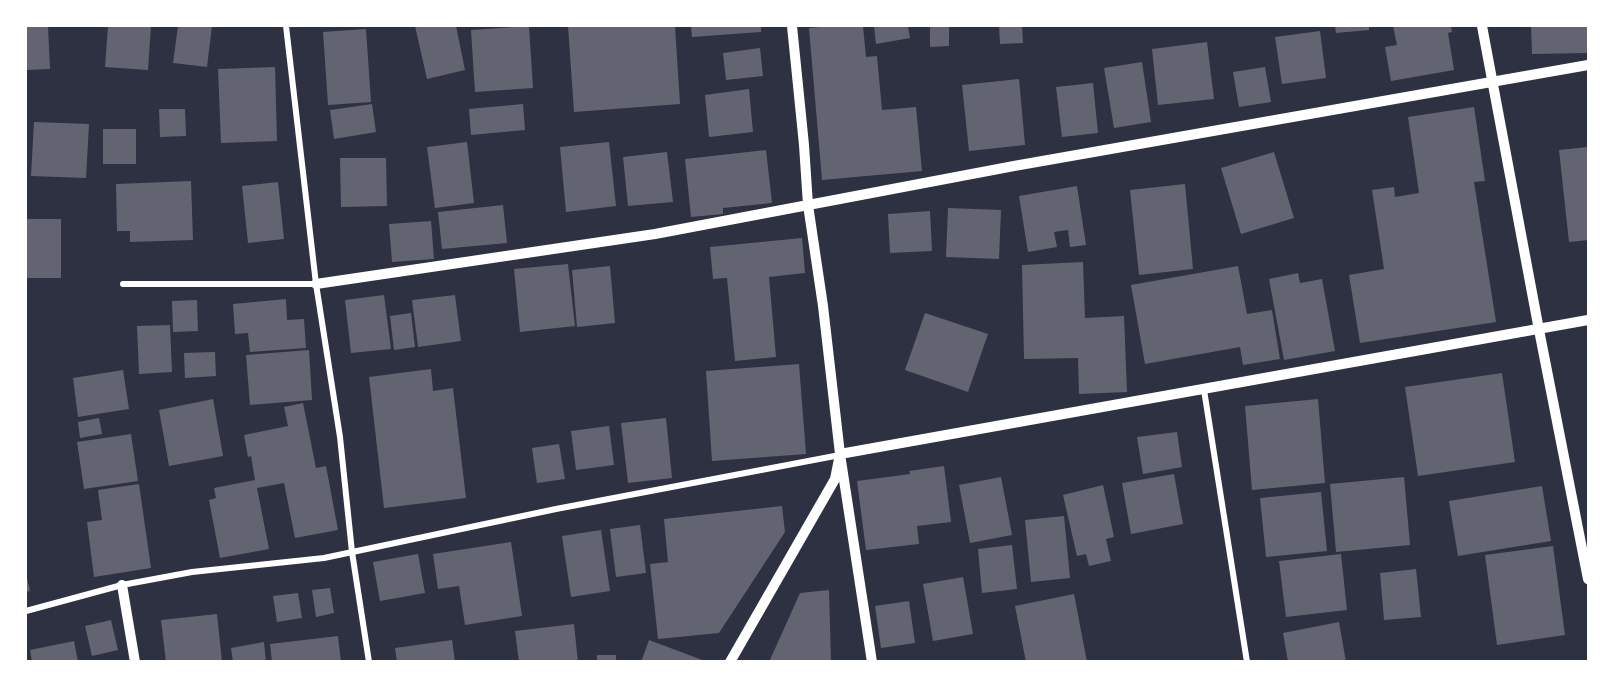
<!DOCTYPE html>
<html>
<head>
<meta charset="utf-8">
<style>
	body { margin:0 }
	#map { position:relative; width:1614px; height:687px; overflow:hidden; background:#2d3142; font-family:"IBM Plex Sans",sans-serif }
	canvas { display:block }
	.frame { position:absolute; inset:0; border:27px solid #fff; pointer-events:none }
</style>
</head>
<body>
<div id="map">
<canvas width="1614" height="687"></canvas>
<div class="frame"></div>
</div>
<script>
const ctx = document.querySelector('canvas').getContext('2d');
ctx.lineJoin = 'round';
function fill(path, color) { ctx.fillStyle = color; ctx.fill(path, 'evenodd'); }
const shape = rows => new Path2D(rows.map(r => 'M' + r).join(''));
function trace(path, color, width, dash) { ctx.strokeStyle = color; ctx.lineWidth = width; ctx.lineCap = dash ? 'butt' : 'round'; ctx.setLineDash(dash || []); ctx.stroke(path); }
fill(shape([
	[26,26,48,26,50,69,26,70],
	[108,26,151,26,148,70,105,67],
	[178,26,212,26,207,67,173,63],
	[415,26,456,26,465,70,427,79],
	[529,26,533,88,475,92,471,30],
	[568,26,675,26,680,104,574,112],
	[691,26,761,26,761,32,692,37],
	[832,26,863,26,866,57,877,56,882,110,916,107,922,171,822,180,809,28],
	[874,26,908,26,910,38,876,44],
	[930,26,949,26,949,46,930,47],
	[999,26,1022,26,1023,43,1000,44],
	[1335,26,1369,26,1369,30,1336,33],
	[1393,26,1451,26,1452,32,1448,33,1454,70,1391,81,1385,47,1397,45],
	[1531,26,1588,26,1588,53,1532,54],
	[366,29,371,102,328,105,323,32],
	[1320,31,1326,78,1282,84,1275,37],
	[1207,42,1214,99,1158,105,1152,49],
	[760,48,763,76,726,80,723,53],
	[1142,62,1151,122,1114,128,1104,68],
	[275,67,277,141,221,143,218,69],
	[1265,67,1271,102,1239,107,1233,72],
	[1019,79,1025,145,969,151,962,85],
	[1093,83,1098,133,1062,137,1056,87],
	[749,89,753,132,709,137,705,95],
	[372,104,376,132,334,139,330,110],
	[523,104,525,130,471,135,469,109],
	[1474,107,1485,181,1474,182,1496,322,1360,343,1349,275,1384,269,1372,190,1394,187,1395,197,1419,193,1408,117],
	[159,109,185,109,186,136,160,137],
	[34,122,89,124,86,178,31,176],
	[103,129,136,129,136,164,103,164],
	[467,142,474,203,435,208,427,147],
	[609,142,616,206,566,212,560,147],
	[1588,147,1588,240,1569,242,1559,150],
	[766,150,772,203,723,208,723,214,691,217,685,159],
	[667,152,673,202,628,206,623,157],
	[1274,152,1294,218,1241,234,1221,168],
	[340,158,386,158,387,206,341,207],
	[191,181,193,240,130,242,130,231,117,231,116,184],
	[278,182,284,239,248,243,242,186],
	[1185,184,1193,269,1139,275,1130,190],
	[1077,186,1086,245,1070,247,1068,230,1054,232,1057,247,1028,252,1019,196],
	[503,205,507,243,442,249,438,212],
	[948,208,1001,210,999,259,946,257],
	[930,211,932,251,890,253,888,214],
	[26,219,61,219,61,278,26,278],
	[431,221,434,259,392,262,389,224],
	[802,238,805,273,769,277,776,357,735,361,727,278,713,279,710,247],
	[1083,262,1085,318,1124,316,1127,392,1079,394,1078,358,1024,359,1022,265],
	[568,264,575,326,520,332,514,269],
	[610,266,615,323,577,327,572,270],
	[1238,266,1247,314,1272,310,1280,359,1243,365,1240,347,1145,364,1131,285],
	[1298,273,1300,283,1322,279,1335,351,1284,360,1269,279],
	[384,295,391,349,351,353,345,300],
	[455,295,461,341,418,347,412,300],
	[286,299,287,320,304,319,306,348,250,352,248,333,235,334,233,304],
	[197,300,198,331,173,332,172,301],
	[411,313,415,347,394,350,390,316],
	[925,313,988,334,968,392,905,370],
	[170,325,172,372,139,374,137,326],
	[309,350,312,400,250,405,246,355],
	[215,352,216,376,185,378,184,353],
	[799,364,806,454,712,461,706,371],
	[431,369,433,391,453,388,466,498,384,508,369,377],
	[123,370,129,409,78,417,73,378],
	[1502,373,1515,462,1418,476,1405,387],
	[213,399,223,456,169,466,159,410],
	[1318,399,1325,483,1252,490,1245,406],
	[303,403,316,468,326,466,338,530,295,538,284,483,257,488,269,549,220,558,209,500,216,498,214,488,255,480,251,456,248,457,244,435,288,426,284,407],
	[99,418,102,434,80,438,78,422],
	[666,418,672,478,628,483,621,423],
	[609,426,614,465,576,470,571,431],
	[1177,432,1182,467,1143,474,1137,437],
	[131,434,138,481,84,489,77,442],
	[559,444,565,479,537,483,532,448],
	[944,466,951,522,917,526,919,544,866,550,857,481,910,474,909,471],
	[1174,474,1183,524,1131,534,1122,483],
	[1001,477,1012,535,970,543,959,485],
	[1404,477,1410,545,1336,552,1330,484],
	[139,484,151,568,94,577,87,522,102,520,98,490],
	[1103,485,1114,537,1106,539,1111,561,1089,566,1086,554,1077,556,1063,495],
	[1542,486,1551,541,1458,556,1449,501],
	[1321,492,1327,551,1266,557,1260,498],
	[782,506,785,532,719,633,658,639,650,564,668,562,664,519],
	[1064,516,1070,578,1031,582,1025,520],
	[640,525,646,573,616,577,610,529],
	[601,530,610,591,571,597,562,536],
	[511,542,522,616,465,625,459,586,438,589,433,554],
	[1012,545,1017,589,982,593,978,549],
	[1553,546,1565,635,1497,645,1485,555],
	[418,554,425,593,380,601,373,562],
	[1341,554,1347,610,1286,617,1279,561],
	[1416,569,1421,617,1384,620,1380,573],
	[26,574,30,591,26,592],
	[963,577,973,634,933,641,923,584],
	[330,588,334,613,316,617,312,590],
	[829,590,831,662,769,662,800,593],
	[298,593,302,618,277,622,273,596],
	[1074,594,1087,662,1026,662,1015,606],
	[909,601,915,643,881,648,875,606],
	[217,614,222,662,166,662,161,620],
	[111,620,118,650,92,656,85,626],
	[1339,622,1346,662,1288,662,1283,633],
	[574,624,578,662,519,662,515,631],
	[338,636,341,662,272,662,270,644],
	[452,640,455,662,397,662,395,648],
	[649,640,705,661,705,662,641,662],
	[74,641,78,662,32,662,30,650],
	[264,642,266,662,233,662,231,648],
	[597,655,616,655,616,662,597,662]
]), '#626471');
trace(shape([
	[286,26,316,284,340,437,352,552,369,662],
	[123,284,316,284],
	[1204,390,1247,662],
	[26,611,122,585,192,572,324,558,556,509,840,455]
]), '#fff', 6);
trace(shape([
	[792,26,804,145,808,205,823,306,840,454,872,662],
	[1482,26,1539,330,1588,579],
	[316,284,655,234,1014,166,1588,65],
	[122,585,135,662],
	[730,662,835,479,840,454,1588,320]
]), '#fff', 10);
</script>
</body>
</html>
